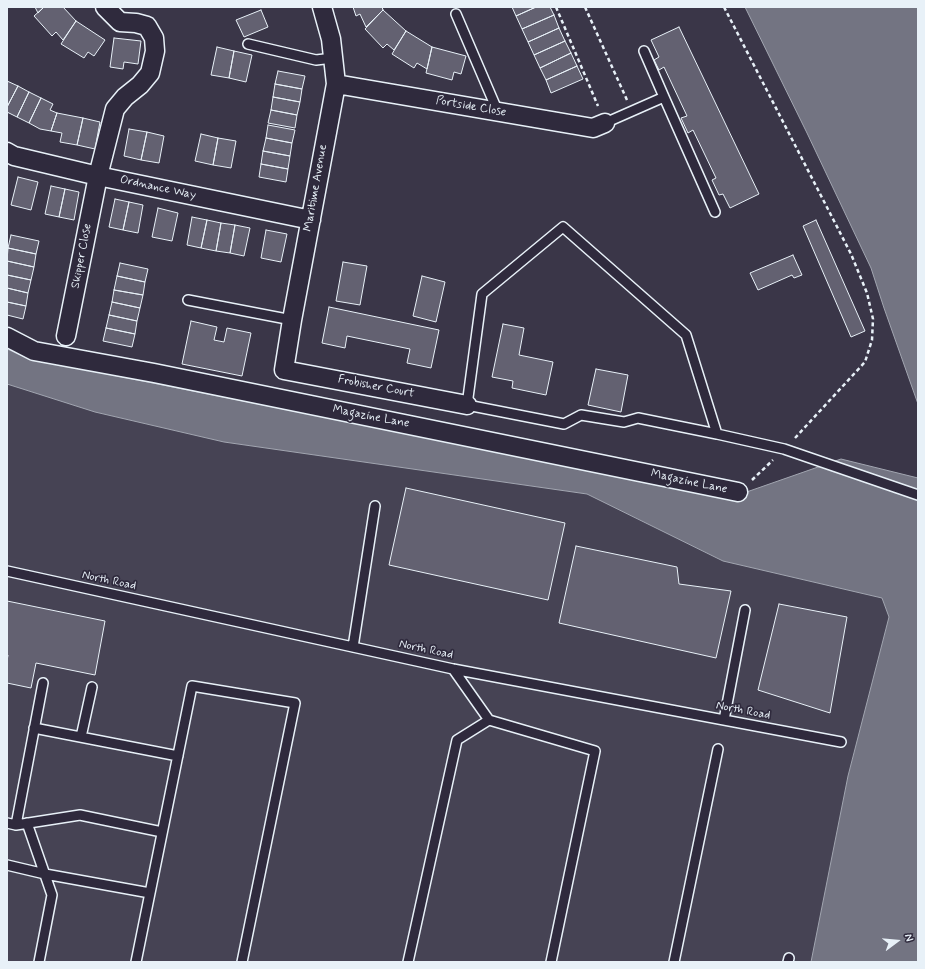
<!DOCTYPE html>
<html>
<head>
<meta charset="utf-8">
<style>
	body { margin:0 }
	#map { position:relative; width:925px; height:969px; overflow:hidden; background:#3a3648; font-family:Mynerve,sans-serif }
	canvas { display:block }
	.frame { position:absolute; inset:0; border:8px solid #e8f1f8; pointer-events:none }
	.north { position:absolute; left:877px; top:921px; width:40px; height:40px; -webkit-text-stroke:3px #2f2a3d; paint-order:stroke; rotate:74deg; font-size:11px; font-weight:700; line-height:16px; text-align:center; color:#e8f1f8 }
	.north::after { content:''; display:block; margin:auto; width:14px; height:18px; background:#e8f1f8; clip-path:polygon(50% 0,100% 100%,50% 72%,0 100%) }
</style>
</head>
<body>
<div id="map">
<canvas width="925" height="969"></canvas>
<div class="frame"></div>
<div class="north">N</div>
</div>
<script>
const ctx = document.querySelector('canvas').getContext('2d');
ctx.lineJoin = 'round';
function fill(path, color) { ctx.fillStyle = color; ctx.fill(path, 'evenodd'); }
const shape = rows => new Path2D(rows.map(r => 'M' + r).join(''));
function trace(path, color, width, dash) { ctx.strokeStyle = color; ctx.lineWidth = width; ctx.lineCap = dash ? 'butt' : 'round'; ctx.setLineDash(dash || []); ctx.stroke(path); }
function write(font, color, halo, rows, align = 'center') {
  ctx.font = font + ' Mynerve,sans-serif'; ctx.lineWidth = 3.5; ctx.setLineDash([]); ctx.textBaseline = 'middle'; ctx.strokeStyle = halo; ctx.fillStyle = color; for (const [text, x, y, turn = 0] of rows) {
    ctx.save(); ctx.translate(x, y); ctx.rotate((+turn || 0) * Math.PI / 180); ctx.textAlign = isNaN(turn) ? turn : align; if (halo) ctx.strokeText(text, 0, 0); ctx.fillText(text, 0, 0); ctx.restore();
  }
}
fill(shape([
	[7,384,95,412,224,442,587,494,723,561,882,598,889,617,848,776,811,962,7,962]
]), '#464354');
const water = shape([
	[745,7,918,7,918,404,884,308,871,268,807,133,745,7],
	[7,349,27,358,706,493,738,495,841,459,918,478,918,962,811,962,848,776,889,617,882,598,723,561,587,494,224,442,95,412,7,384,7,349]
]);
fill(water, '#737482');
trace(water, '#a2a6b1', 1);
const building = shape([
	[35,7,44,7,38,13,35,7],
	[44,7,63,7,76,21,63,40,56,32,52,36,34,16,44,7],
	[353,7,382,7,383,10,366,27,360,14,356,16,353,7],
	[512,7,536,7,516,16,512,7],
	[536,7,550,7,554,15,522,29,516,16,536,7],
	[261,10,268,27,244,37,236,20,261,10],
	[383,10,406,31,394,50,387,44,383,48,365,29,383,10],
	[554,15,559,28,528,42,522,29,554,15],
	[76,21,105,40,94,56,88,52,84,58,61,44,76,21],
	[679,27,759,194,730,208,723,194,719,195,712,180,716,178,693,130,688,133,681,118,687,116,664,67,659,70,654,60,659,57,651,40,679,27],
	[559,28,565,41,534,55,528,42,559,28],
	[406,31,432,47,427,69,417,63,414,68,392,54,406,31],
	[114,38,141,41,138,64,124,62,123,69,110,67,114,38],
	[565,41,571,53,540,68,534,55,565,41],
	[217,47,234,51,229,78,211,75,217,47],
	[432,47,466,56,461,74,454,72,452,80,426,73,432,47],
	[234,51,252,55,246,82,229,78,234,51],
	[571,53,577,66,546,80,540,68,571,53],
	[577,66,583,79,551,93,546,80,577,66],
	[278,71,305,76,302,89,275,84,278,71],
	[7,81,18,86,7,107,7,81],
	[275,84,302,89,300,102,273,97,275,84],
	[18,86,29,92,17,117,7,112,7,107,18,86],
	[29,92,41,98,29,123,17,117,29,92],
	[273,97,300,102,297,115,271,110,273,97],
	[41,98,53,104,50,110,57,113,51,131,40,129,29,123,41,98],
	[271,110,297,115,295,128,268,123,271,110],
	[57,113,83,118,77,145,60,142,62,133,51,131,57,113],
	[83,118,100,122,95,149,77,145,83,118],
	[268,125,295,130,292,143,266,138,268,125],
	[129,129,147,132,141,160,124,156,129,129],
	[147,132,164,136,159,163,141,160,147,132],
	[201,134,218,138,213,165,195,161,201,134],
	[218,138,236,141,231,168,213,165,218,138],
	[266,138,292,143,290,156,263,151,266,138],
	[263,151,290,156,288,169,261,164,263,151],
	[261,164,288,169,286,182,259,177,261,164],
	[18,177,38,182,31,210,11,205,18,177],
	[51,186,65,189,59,217,45,214,51,186],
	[65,189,79,192,74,220,59,217,65,189],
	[115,199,129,202,123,230,109,227,115,199],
	[129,202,143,205,138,233,123,230,129,202],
	[158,208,178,213,172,241,152,237,158,208],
	[192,217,207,220,201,248,187,245,192,217],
	[207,220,221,223,216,251,201,248,207,220],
	[816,220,865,331,851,337,803,226,816,220],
	[221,223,235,225,230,253,216,251,221,223],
	[235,225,250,228,244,256,230,253,235,225],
	[266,230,287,234,281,262,261,258,266,230],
	[11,235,39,241,36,254,8,248,11,235],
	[8,248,36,254,34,267,7,261,8,248],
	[793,255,802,275,794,278,792,275,758,290,750,273,793,255],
	[7,261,34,267,31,280,7,275,7,261],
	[343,262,367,266,360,305,336,301,343,262],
	[120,263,148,269,145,282,117,276,120,263],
	[7,275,31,280,28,293,7,288,7,275],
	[117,276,145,282,143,295,114,290,117,276],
	[422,276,445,282,436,322,413,316,422,276],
	[7,288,28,293,26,306,7,302,7,288],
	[114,290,143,295,140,308,112,302,114,290],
	[7,302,26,306,23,319,7,315,7,302],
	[112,302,140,308,137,321,109,315,112,302],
	[329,307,439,330,431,368,407,363,410,349,347,336,345,348,322,343,329,307],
	[109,315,137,321,135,334,106,328,109,315],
	[191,321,217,327,214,340,224,342,227,328,251,333,242,376,182,364,191,321],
	[503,324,524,328,519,355,553,362,546,395,512,388,513,381,492,377,503,324],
	[106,328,135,334,132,347,103,341,106,328],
	[596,369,628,375,621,412,588,405,596,369],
	[406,488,565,523,548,600,389,565,406,488],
	[576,546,677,567,679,584,731,591,716,658,559,623,576,546],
	[7,601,105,621,95,675,36,663,31,688,7,683,7,661,8,655,7,655,7,601],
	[779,604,847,617,830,713,758,690,779,604]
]);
fill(building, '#636171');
trace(building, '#e8f1f8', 1);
const service = shape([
	[456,14,498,112],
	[248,44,316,60,333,58],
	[664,97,715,212],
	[605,123,664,97,644,51],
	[188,300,292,320],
	[717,434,638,418,624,422,581,415,564,424,467,405,482,294,563,227,686,335,717,434,784,449,918,495],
	[7,571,453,669,841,742],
	[353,647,375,506],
	[453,669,489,720,595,751,551,962],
	[724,720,745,610],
	[34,728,178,756],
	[81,737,92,687],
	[7,823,16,825,80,815,162,832],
	[27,823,52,895,39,962],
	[16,825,43,683],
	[7,865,45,874,150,893],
	[136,962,192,686,295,703,242,962],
	[408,962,457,740,489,720],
	[674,962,718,749],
	[788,962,789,958]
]);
const minor = shape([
	[322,7,331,39,336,84,292,320,284,370,467,405],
	[336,84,593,128,605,123],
	[7,152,14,156,98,176,311,220],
	[66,336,98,176,115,109,125,97,140,85,150,73,155,51,154,38,147,26,136,23,120,22,105,7],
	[7,337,34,351,154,373,738,492]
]);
trace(service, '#e8f1f8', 12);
trace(minor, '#e8f1f8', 21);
trace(shape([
	[556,7,598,106],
	[585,7,627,100],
	[724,7,851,254,867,293,873,319,872,340,865,362,795,438],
	[752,480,773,460]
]), '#e8f1f8', 2.5, [4, 3]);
trace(service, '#2f2a3d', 9);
trace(minor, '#2f2a3d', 18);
write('12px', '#e8f1f8', '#2f2a3d', [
	["Portside Close",471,107,10],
	["Ordnance Way",158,188,12],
	["Maritime Avenue",316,188,-80],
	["Skipper Close",82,256,-79],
	["Frobisher Court",376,387,11],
	["Magazine Lane",371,417,11],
	["Magazine Lane",689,482,12],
	["North Road",109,581,12],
	["North Road",426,650,12],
	["North Road",743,711,11]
]);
</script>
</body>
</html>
